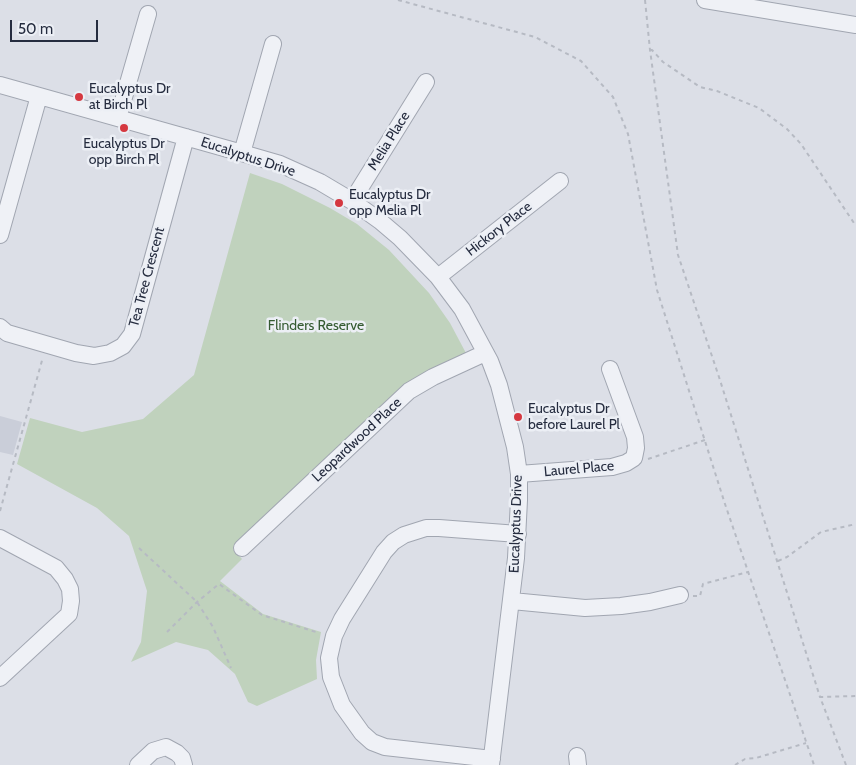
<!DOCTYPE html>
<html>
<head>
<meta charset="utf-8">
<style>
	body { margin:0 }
	#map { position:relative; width:856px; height:765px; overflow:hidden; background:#dcdfe7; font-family:Cabin,sans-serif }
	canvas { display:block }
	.scale { position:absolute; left:10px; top:20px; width:88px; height:22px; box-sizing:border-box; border:2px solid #252c3f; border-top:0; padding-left:6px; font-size:15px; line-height:18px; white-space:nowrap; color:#252c3f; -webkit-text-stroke:4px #eceff5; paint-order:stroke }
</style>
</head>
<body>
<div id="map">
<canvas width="856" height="765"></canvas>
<div class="scale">50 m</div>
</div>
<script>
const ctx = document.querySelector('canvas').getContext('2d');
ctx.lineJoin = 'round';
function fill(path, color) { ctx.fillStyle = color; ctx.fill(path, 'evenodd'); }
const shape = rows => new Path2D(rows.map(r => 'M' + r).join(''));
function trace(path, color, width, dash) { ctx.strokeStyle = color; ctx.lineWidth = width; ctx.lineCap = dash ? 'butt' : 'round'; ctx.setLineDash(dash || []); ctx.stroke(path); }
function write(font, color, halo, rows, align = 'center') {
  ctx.font = font + ' Cabin,sans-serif'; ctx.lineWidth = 5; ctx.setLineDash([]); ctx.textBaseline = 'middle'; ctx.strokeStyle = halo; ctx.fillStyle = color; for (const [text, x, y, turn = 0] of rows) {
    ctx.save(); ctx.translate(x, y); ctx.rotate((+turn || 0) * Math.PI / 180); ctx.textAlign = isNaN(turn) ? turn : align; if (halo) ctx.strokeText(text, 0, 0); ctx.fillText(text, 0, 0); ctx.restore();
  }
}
fill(shape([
	[0,416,22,422,13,455,0,452]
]), '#caced9');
fill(shape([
	[250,173,282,184,330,208,357,224,389,250,429,293,450,323,467,355,382,407,233,549,242,559,220,581,263,614,321,632,316,660,317,679,257,706,248,702,235,674,208,650,176,642,131,662,141,642,147,591,129,536,97,508,17,464,30,418,82,432,143,419,194,375]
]), '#c0d2bd');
const minor = shape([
	[705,0,856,25],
	[0,85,242,153,280,164,320,182,352,201,380,221,400,238,438,277,462,309,490,361,499,385,515,447,519,474,519,500,516,558,491,765],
	[118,118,148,14],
	[242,153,273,44],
	[352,201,426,82],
	[0,235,39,96],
	[438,277,560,181],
	[0,327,7,333,76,353,94,356,110,353,123,346,132,334,186,137],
	[519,474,612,467,626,463,634,458,636,448,635,437,610,369],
	[0,538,56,568,65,579,70,589,71,601,69,614,0,678],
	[242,548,409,391,433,377,485,353],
	[512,601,585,608,621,606,650,602,680,595],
	[577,756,578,765],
	[492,759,385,747,372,742,362,733,342,705,331,677,329,658,334,636,342,619,384,552,393,542,404,535,426,528,439,528,518,534],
	[138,765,153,751,166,747,177,753,182,758,184,765]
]);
trace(minor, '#a1a6b1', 18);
trace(shape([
	[398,0,535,37,581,61,613,97,628,134,657,290,725,504,814,765],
	[645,0,650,50,678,255,719,377,820,697],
	[650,50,652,50,663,62,700,87,717,91,759,108,787,129,801,144,856,226],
	[648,459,705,440],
	[0,511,43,357],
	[139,548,197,602,213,627,231,668],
	[778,561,787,557,821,532,856,524],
	[693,596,700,596,703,584,748,572],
	[167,632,197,602,219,584,262,615,319,633],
	[735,765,745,759,756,758,806,743],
	[846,765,820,697,856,696]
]), '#b6bac3', 2, [4, 4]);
trace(minor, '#eff1f6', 16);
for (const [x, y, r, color] of [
	[79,97,5,"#d53840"],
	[124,128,5,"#d53840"],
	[339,203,5,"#d53840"],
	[518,417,5,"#d53840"]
]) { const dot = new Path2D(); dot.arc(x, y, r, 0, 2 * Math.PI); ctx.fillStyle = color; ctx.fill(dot); trace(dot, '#eceff5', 2); }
write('14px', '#252c3f', '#eceff5', [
	["Eucalyptus Dr",89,89],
	["at Birch Pl",89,105],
	["Eucalyptus Dr",124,144,"center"],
	["opp Birch Pl",124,160,"center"],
	["Eucalyptus Dr",349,195],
	["opp Melia Pl",349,211],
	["Eucalyptus Dr",528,409],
	["before Laurel Pl",528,425]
], 'left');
write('14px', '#252c3f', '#eceff5', [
	["Melia Place",389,141,-58],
	["Eucalyptus Drive",248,157,18],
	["Hickory Place",499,229,-38],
	["Tea Tree Crescent",147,277,-75],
	["Leopardwood Place",357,440,-43],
	["Laurel Place",579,469,-5],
	["Eucalyptus Drive",516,524,-88]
]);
write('14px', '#355b32', '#eceff5', [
	["Flinders Reserve",316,326]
]);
</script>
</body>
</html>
